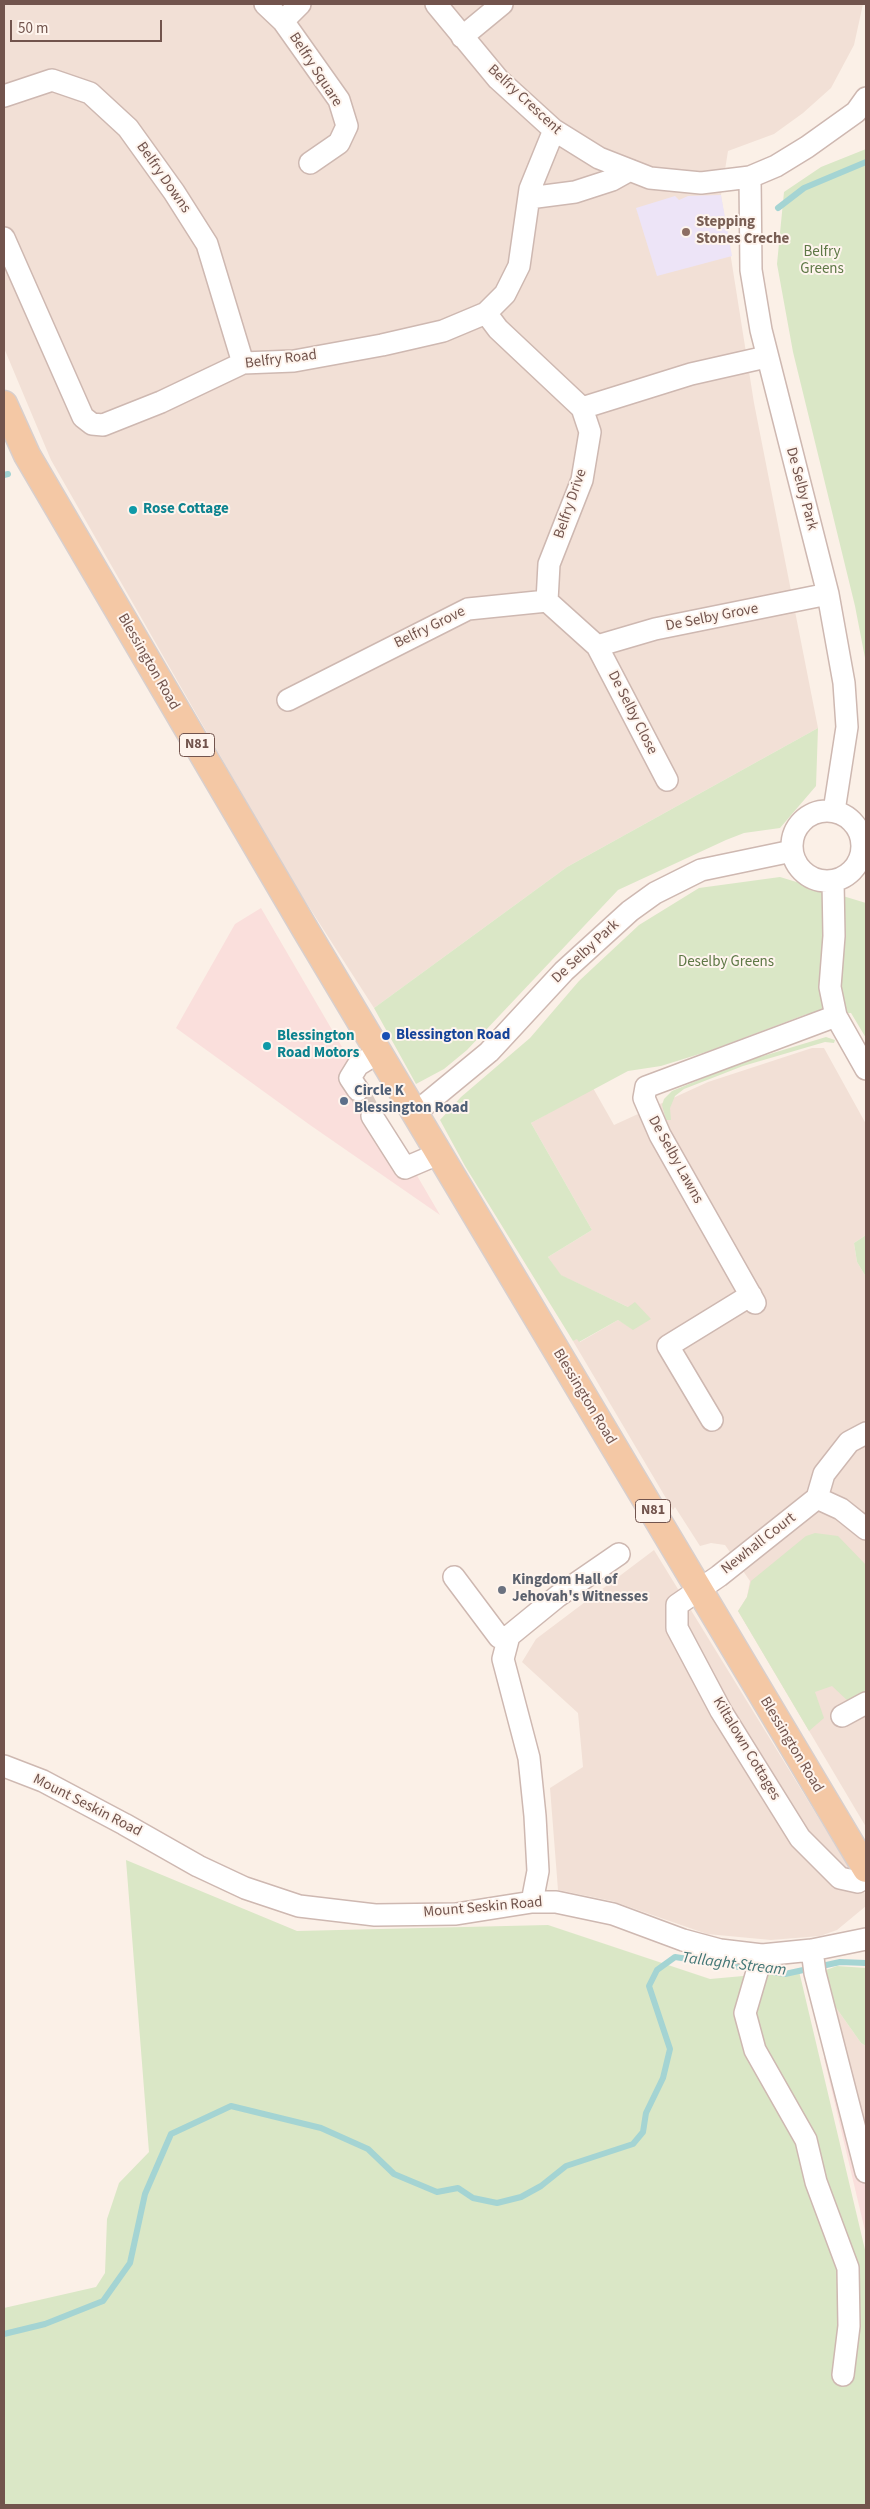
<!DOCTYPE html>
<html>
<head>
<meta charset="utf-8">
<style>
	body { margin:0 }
	#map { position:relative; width:870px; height:2509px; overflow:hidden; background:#fbf0e7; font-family:"Source Sans 3",sans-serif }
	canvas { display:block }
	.frame { position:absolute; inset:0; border:5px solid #72544d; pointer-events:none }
	.scale { position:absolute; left:10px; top:20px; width:152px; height:22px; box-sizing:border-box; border:2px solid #72544d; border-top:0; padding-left:6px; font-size:15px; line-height:18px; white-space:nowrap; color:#72544d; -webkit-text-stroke:4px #fef4ed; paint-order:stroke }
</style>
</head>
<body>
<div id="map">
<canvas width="870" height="2509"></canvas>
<div class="frame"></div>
<div class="scale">50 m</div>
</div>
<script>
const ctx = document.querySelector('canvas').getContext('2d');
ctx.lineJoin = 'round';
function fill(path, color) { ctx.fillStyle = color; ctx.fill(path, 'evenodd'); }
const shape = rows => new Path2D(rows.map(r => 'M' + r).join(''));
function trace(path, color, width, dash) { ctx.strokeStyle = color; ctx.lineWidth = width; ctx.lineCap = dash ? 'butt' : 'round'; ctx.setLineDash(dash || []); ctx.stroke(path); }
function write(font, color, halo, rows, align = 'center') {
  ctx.font = font + ' "Source Sans 3",sans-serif'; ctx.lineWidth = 4; ctx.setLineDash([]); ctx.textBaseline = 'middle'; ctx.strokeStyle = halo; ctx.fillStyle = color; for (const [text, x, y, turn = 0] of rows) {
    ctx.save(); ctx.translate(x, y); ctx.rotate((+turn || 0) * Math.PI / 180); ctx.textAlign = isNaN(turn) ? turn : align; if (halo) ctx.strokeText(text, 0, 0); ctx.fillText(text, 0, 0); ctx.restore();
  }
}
fill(shape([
	[4,4,863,4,854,45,831,88,803,113,774,134,728,151,721,195,754,403,818,728,567,867,374,1008,289,876,51,460,4,348],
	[812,1048,824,1048,866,1124,866,1235,854,1243,857,1262,866,1277,866,1827,738,1611,747,1597,750,1581,725,1545,711,1543,700,1546,675,1507,673,1510,573,1341,577,1338,580,1342,618,1320,630,1327,628,1307,560,1275,548,1257,592,1230,531,1123,593,1088,614,1125,708,1082],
	[654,1550,866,1895,866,1906,837,1930,820,1936,771,1940,707,1934,612,1901,558,1890,550,1788,583,1767,578,1713,522,1662,536,1639],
	[832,2002,861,2043,866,2046,866,2137]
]), '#f2e0d6');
fill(shape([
	[261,908,440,1215,310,1125,176,1028,235,924],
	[845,2053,866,2137,866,2235,824,2058]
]), '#fadfdc');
fill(shape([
	[721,195,732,256,657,276,636,208,675,196,679,200,688,196]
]), '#ede4f7');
fill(shape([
	[866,149,866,663,855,606,793,352,777,264,784,192,821,167],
	[818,728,816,786,780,828,744,833,726,840,618,890,467,1050,444,1069,416,1084,374,1008,567,867],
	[780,877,866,903,866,1038,851,1013,807,1014,709,1051,661,1066,628,1071,531,1123,592,1230,548,1257,561,1275,628,1307,635,1302,651,1319,633,1330,618,1320,579,1342,577,1339,573,1341,465,1166,440,1120,461,1097,530,1038,579,981,639,925,699,888],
	[826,1037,835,1040,834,1043,825,1042,743,1066,684,1089,675,1096,670,1108,671,1120,666,1120,662,1105,664,1099,672,1091,740,1063],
	[866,1235,866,1277,857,1262,854,1243],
	[815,1533,838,1536,866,1565,866,1692,849,1702,832,1686,815,1692,824,1718,809,1731,738,1611,747,1597,751,1581,806,1536],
	[126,1860,297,1931,548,1925,710,1979,799,1971,866,2254,866,2505,4,2505,4,2308,96,2287,105,2273,107,2219,119,2183,149,2152],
	[837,1966,866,1968,866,2046,861,2043,832,2002,826,1970]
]), '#dae7c6');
trace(shape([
	[778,208,804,188,866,162],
	[4,475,8,474],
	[4,2334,45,2324,103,2301,130,2263,145,2194,171,2134,231,2106,321,2128,368,2149,394,2174,437,2192,458,2188,473,2198,497,2203,521,2197,541,2186,566,2166,633,2144,643,2132,646,2113,663,2078,670,2049,649,1986,657,1970,675,1957,785,1974,840,1962,866,1963]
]), '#a4d4d3', 6);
trace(shape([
	[358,1090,372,1116]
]), '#d9c9c0', 21, [21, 11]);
const minor = shape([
	[265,4,283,21,339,100,347,126,339,143,310,163],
	[436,4,498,79,554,130,599,158,650,178,701,183,750,177,776,166,807,147,856,112,866,98],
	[283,21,300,4],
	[462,37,502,4],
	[4,96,52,80,90,93,128,128,174,192,207,244,243,363],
	[750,177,751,270,761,330,828,594,844,683,847,727,834,811],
	[529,198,575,192,612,180,630,170],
	[4,238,83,417,92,424,103,425,161,402,243,363,294,361,382,345,443,331,486,313,505,294,519,266,530,189,554,130],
	[486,313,498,329,582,408,590,432,582,480,549,564,547,601],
	[582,408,691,374,766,357],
	[597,646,655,629,828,594],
	[288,700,468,609,547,601,597,646,667,780],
	'792 846a35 35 0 1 1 70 0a35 35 0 1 1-70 0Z',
	[833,881,834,936,830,987,836,1016,866,1069],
	[358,1090,350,1078,358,1065,379,1052],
	[415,1113,489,1052,564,971,630,911,655,893,701,870,792,851],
	[372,1116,405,1168,438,1154],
	[755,1303,660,1135,644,1098,646,1087,836,1016],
	[712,1420,668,1346,751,1295],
	[866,1433,849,1442,824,1474,817,1498,719,1576,677,1605,677,1628,721,1711,800,1838,840,1878,858,1882,866,1876],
	[817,1498,841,1509,866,1529],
	[454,1577,499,1637,509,1636,558,1596,619,1554],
	[509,1636,503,1659,529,1758,535,1816,538,1871,532,1902],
	[842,1716,866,1703],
	[4,1766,43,1781,124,1824,198,1866,245,1888,299,1906,375,1915,456,1914,532,1902,556,1902,613,1914,683,1940,720,1950,762,1955,812,1950,866,1939],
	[812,1950,815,1973,866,2172],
	[762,1955,745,2013,755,2050,806,2140,816,2182,848,2268,849,2326,843,2375]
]);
const major = shape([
	[4,404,27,455,305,929,866,1869]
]);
trace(minor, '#ceb8b1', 24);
trace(major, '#d8cfcd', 29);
trace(minor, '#fff', 21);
trace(major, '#f4c8a5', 26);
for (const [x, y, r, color] of [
	[686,232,5,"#8d6e63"],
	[133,510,5,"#0f9aa8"],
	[386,1036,5,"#1a4fb4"],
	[267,1046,5,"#0f9aa8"],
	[344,1101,5,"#5c6f8a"],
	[502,1590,5,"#6b7280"]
]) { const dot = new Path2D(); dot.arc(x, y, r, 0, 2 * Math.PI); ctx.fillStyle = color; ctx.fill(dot); trace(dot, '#fef4ed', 2); }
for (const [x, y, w] of [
	[197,745,35],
	[653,1511,35]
]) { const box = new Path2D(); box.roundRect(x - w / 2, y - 11.5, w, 23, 4); ctx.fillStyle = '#fef4ed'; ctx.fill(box); trace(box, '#72544d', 1); }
write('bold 14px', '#72544d', null, [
	["N81",197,745],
	["N81",653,1511]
]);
write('15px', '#72544d', '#fef4ed', [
	["Belfry Square",315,70,57],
	["Belfry Crescent",524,100,43],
	["Belfry Downs",163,178,55],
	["Belfry Road",281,360,-7],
	["De Selby Park",801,489,75],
	["Belfry Drive",571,504,-71],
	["De Selby Grove",712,618,-11],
	["Belfry Grove",430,628,-26],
	["Blessington Road",148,662,60],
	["De Selby Close",632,713,63],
	["De Selby Park",586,952,-43],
	["De Selby Lawns",675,1160,61],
	["Blessington Road",584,1397,59],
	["Newhall Court",759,1544,-38],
	["Blessington Road",791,1745,59],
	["Kiltalown Cottages",746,1749,59],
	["Mount Seskin Road",87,1806,27],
	["Mount Seskin Road",483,1908,-5]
]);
write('bold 15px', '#785e54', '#fef4ed', [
	["Stepping",696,223],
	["Stones Creche",696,240]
], 'left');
write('15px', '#5e7846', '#fef4ed', [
	["Belfry",822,253],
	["Greens",822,270],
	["Deselby Greens",726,963]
]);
write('bold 15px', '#0d838f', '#fef4ed', [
	["Rose Cottage",143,510],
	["Blessington",277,1037],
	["Road Motors",277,1054]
], 'left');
write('bold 15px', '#164399', '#fef4ed', [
	["Blessington Road",396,1036]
], 'left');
write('bold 15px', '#4e5e75', '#fef4ed', [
	["Circle K",354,1092],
	["Blessington Road",354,1109]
], 'left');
write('bold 15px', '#5b616d', '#fef4ed', [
	["Kingdom Hall of",512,1581],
	["Jehovah's Witnesses",512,1598]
], 'left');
write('italic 16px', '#427676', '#fef4ed', [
	["Tallaght Stream",734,1965,7]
]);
</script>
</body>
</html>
